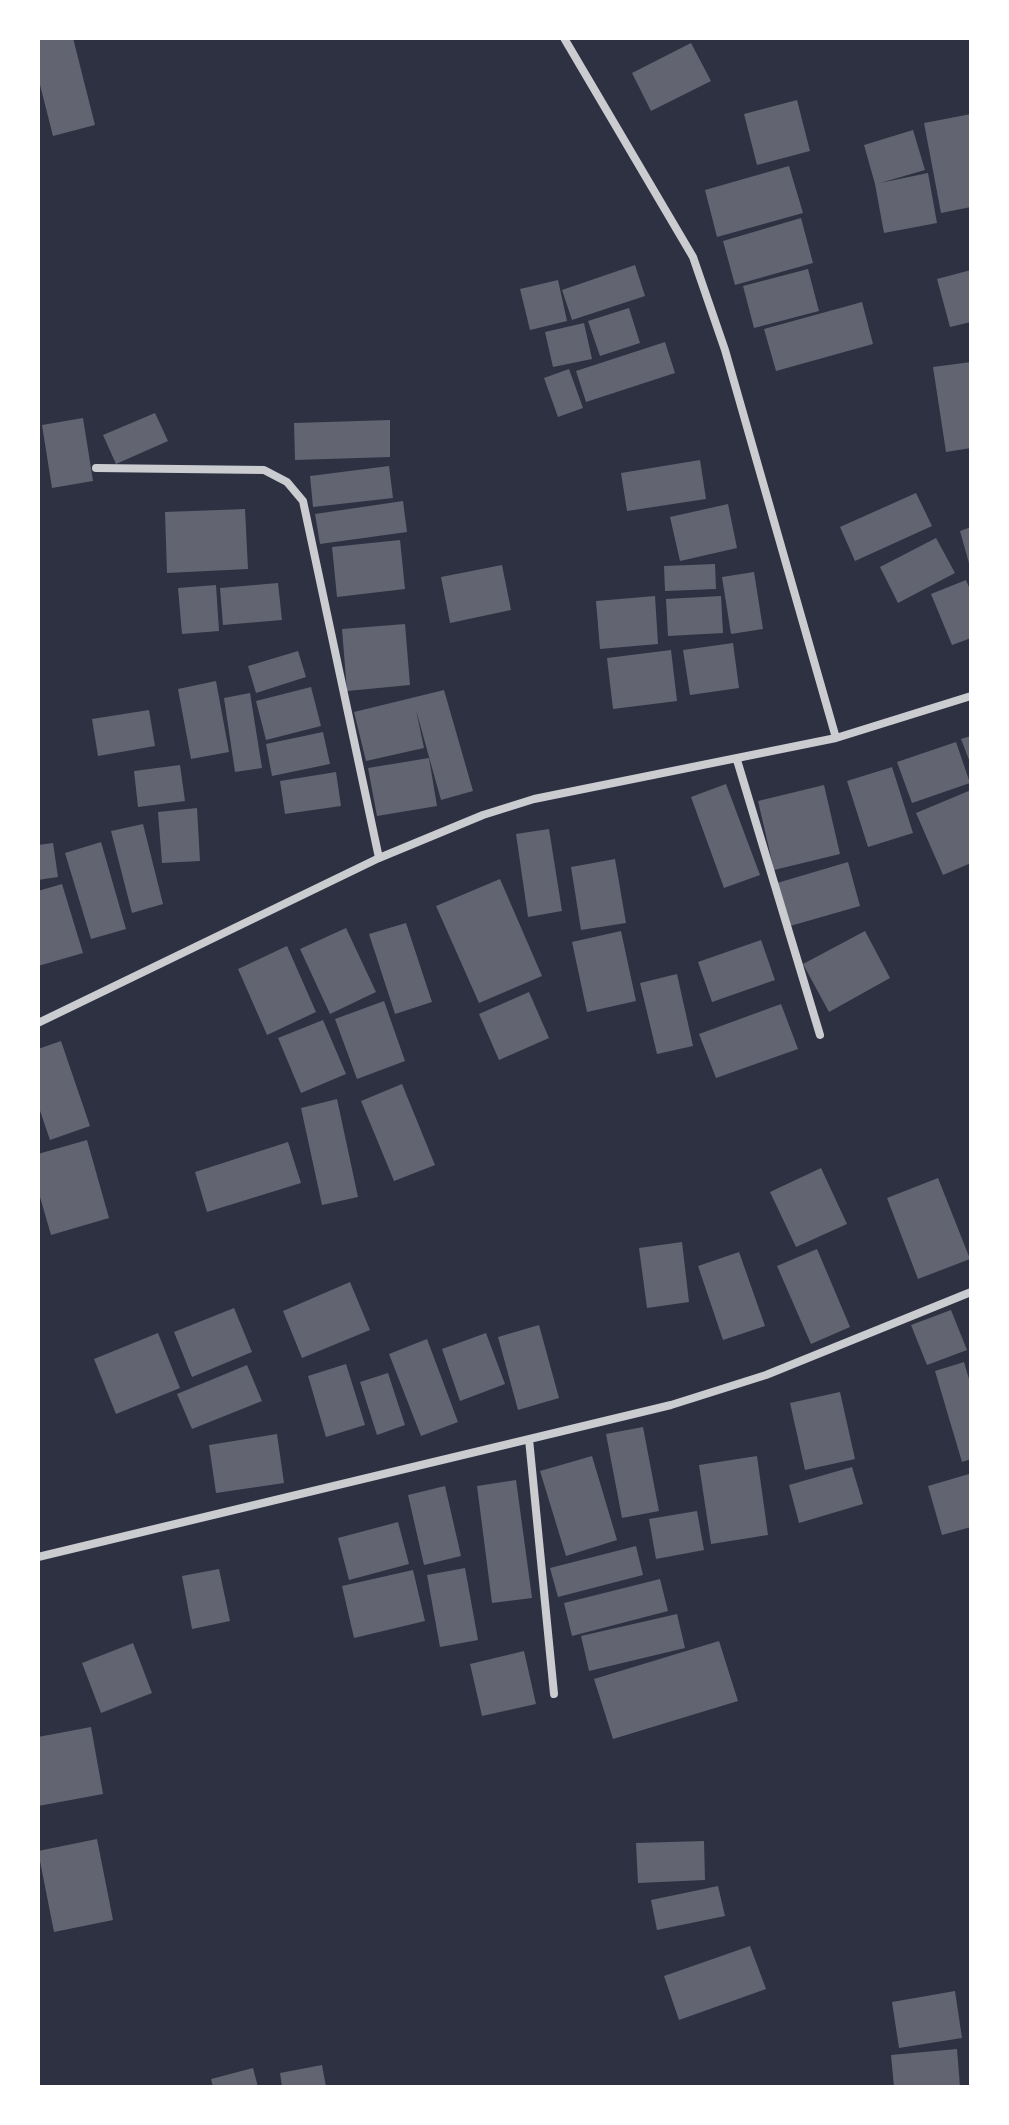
<!DOCTYPE html>
<html>
<head>
<meta charset="utf-8">
<style>
	body { margin:0 }
	#map { position:relative; width:1009px; height:2125px; overflow:hidden; background:#2d3142; font-family:Manrope,sans-serif }
	canvas { display:block }
	.frame { position:absolute; inset:0; border:40px solid #fff; pointer-events:none }
</style>
</head>
<body>
<div id="map">
<canvas width="1009" height="2125"></canvas>
<div class="frame"></div>
</div>
<script>
const ctx = document.querySelector('canvas').getContext('2d');
ctx.lineJoin = 'round';
function fill(path, color) { ctx.fillStyle = color; ctx.fill(path, 'evenodd'); }
const shape = rows => new Path2D(rows.map(r => 'M' + r).join(''));
function trace(path, color, width, dash) { ctx.strokeStyle = color; ctx.lineWidth = width; ctx.lineCap = dash ? 'butt' : 'round'; ctx.setLineDash(dash || []); ctx.stroke(path); }
fill(shape([
	[38,38,73,38,95,125,53,136,38,77],
	[691,43,711,81,651,111,632,73],
	[797,100,810,151,757,165,744,114],
	[971,114,971,207,941,213,924,123],
	[913,130,925,170,880,183,928,173,937,223,884,233,875,184,864,145],
	[789,166,803,213,717,237,705,190],
	[801,218,813,263,735,285,723,241],
	[635,265,645,296,572,320,562,290],
	[808,269,819,311,754,328,743,286],
	[971,270,971,322,950,327,937,279],
	[558,280,567,321,530,330,520,289],
	[862,302,873,344,776,371,764,329],
	[629,308,640,343,600,356,588,321],
	[584,323,592,359,553,367,545,332],
	[665,342,675,373,586,402,576,371],
	[971,362,971,448,946,452,933,367],
	[569,369,583,408,558,417,544,378],
	[155,413,168,441,116,464,103,435],
	[83,418,93,481,52,488,42,425],
	[390,420,390,457,295,460,294,423],
	[700,460,706,499,627,511,621,473],
	[389,466,393,498,313,507,310,476],
	[916,493,932,526,855,561,840,527],
	[403,501,407,532,320,544,315,514],
	[728,504,737,548,680,561,670,517],
	[245,509,248,569,167,573,165,512],
	[971,527,971,566,970,567,960,531],
	[936,538,955,573,898,603,880,567],
	[400,540,405,589,337,597,332,547],
	[715,564,716,589,665,591,664,566],
	[502,565,511,610,450,623,441,577],
	[754,572,763,629,731,634,722,577],
	[966,580,971,592,971,638,952,645,931,594],
	[278,583,282,620,223,625,220,588],
	[216,585,219,631,182,634,178,588],
	[655,596,658,644,600,649,596,601],
	[721,596,723,633,668,636,666,599],
	[405,624,410,685,347,691,342,629],
	[733,643,739,688,690,695,683,650],
	[671,650,677,701,613,709,607,658],
	[298,651,306,677,256,693,248,666],
	[216,681,229,752,191,759,178,689],
	[311,687,321,726,266,740,256,701],
	[444,690,473,791,441,800,416,710,424,748,366,761,354,712],
	[250,693,262,768,235,772,224,698],
	[149,710,155,746,98,756,92,719],
	[323,732,330,764,272,776,266,744],
	[971,736,971,765,961,739],
	[956,742,970,783,912,803,897,762],
	[429,758,437,806,377,816,368,768],
	[180,765,185,801,138,807,134,771],
	[892,767,913,833,868,847,847,781],
	[336,772,341,806,285,814,280,781],
	[726,784,760,875,724,888,691,797],
	[824,785,840,854,774,870,758,801],
	[971,790,971,863,943,875,916,813],
	[197,808,200,861,162,863,158,812],
	[143,824,163,904,132,913,111,831],
	[549,829,562,911,528,917,516,834],
	[101,842,126,929,91,939,65,853],
	[53,843,58,877,38,880,38,845],
	[615,859,626,923,581,930,571,867],
	[848,862,860,906,790,926,777,883],
	[500,879,542,976,479,1003,436,906],
	[62,884,83,953,38,966,38,891],
	[406,923,432,1002,395,1014,369,934],
	[346,928,376,992,330,1014,300,949],
	[621,931,636,1001,587,1012,572,942],
	[865,931,890,978,829,1012,803,964],
	[761,940,775,980,712,1002,698,962],
	[287,946,316,1012,267,1035,238,969],
	[677,974,693,1046,657,1054,640,983],
	[529,992,549,1038,499,1060,479,1014],
	[384,1001,405,1061,357,1079,335,1019],
	[781,1004,798,1049,716,1078,699,1034],
	[323,1020,346,1074,301,1093,278,1038],
	[61,1041,90,1126,50,1140,38,1105,38,1049],
	[402,1084,435,1165,394,1181,361,1101],
	[337,1099,358,1197,322,1205,301,1108],
	[87,1140,109,1218,51,1235,38,1190,38,1154],
	[288,1142,301,1183,207,1212,195,1172],
	[821,1168,847,1224,796,1247,770,1192],
	[938,1178,970,1259,918,1279,887,1198],
	[682,1242,689,1302,647,1308,639,1248],
	[817,1249,850,1327,811,1344,777,1266],
	[739,1252,765,1326,723,1340,698,1266],
	[350,1282,370,1330,302,1358,283,1311],
	[234,1308,252,1352,192,1377,174,1332],
	[951,1310,967,1350,927,1365,911,1325],
	[539,1325,559,1398,518,1410,498,1337],
	[158,1333,180,1388,116,1414,94,1359],
	[486,1333,505,1384,460,1401,442,1349],
	[427,1339,458,1422,421,1436,389,1354],
	[964,1362,971,1386,971,1459,962,1462,935,1371],
	[346,1364,365,1425,326,1437,308,1376],
	[247,1365,262,1401,192,1429,177,1394],
	[388,1373,405,1425,377,1435,360,1382],
	[840,1392,855,1459,805,1470,790,1403],
	[643,1427,659,1511,622,1518,606,1434],
	[277,1434,284,1483,216,1493,209,1445],
	[592,1456,617,1540,566,1556,540,1471],
	[757,1456,768,1535,711,1544,699,1465],
	[852,1467,863,1504,799,1523,789,1485],
	[969,1474,971,1527,942,1535,928,1486],
	[516,1480,532,1598,492,1603,477,1486],
	[445,1486,461,1556,424,1565,408,1495],
	[697,1511,704,1550,656,1559,649,1519],
	[398,1522,409,1564,349,1580,338,1538],
	[636,1546,643,1575,558,1597,550,1568],
	[465,1568,478,1640,440,1647,427,1575],
	[219,1569,230,1621,192,1629,182,1576],
	[413,1570,425,1621,354,1638,342,1586],
	[660,1579,668,1611,572,1636,564,1603],
	[677,1614,685,1648,589,1671,581,1636],
	[719,1641,738,1701,613,1739,594,1679],
	[133,1643,152,1693,101,1713,82,1663],
	[524,1651,536,1704,482,1716,470,1664],
	[91,1727,103,1794,38,1806,38,1737],
	[97,1839,113,1920,54,1932,38,1851],
	[704,1841,705,1880,638,1883,636,1843],
	[718,1886,725,1916,657,1930,651,1900],
	[750,1946,766,1989,679,2020,664,1976],
	[955,1991,962,2038,899,2048,892,2002],
	[957,2049,960,2087,894,2087,891,2055],
	[322,2065,326,2087,282,2087,280,2073],
	[253,2068,258,2087,213,2087,211,2079]
]), '#626471');
trace(shape([
	[564,38,693,257,725,350,836,738],
	[96,468,264,470,287,482,303,501,379,858],
	[737,760,820,1035],
	[38,1023,379,858,483,815,534,799,836,738,971,696],
	[529,1439,554,1694],
	[38,1557,671,1405,766,1375,971,1292]
]), '#caccd0', 8);
</script>
</body>
</html>
